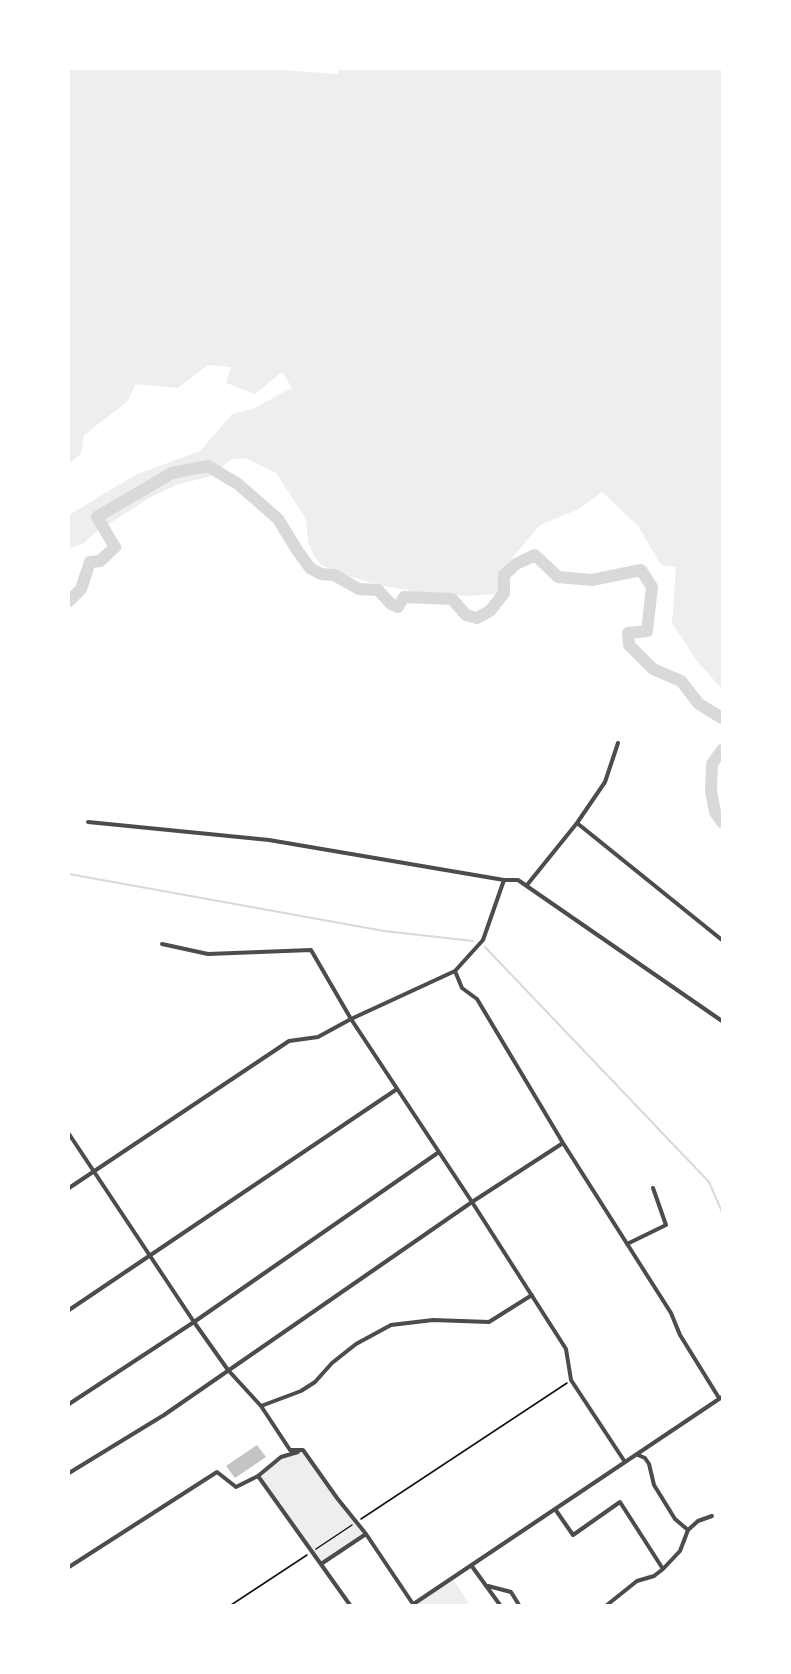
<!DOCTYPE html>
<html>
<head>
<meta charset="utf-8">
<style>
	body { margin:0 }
	#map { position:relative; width:791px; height:1674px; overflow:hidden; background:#fff; font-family:"DejaVu Sans",sans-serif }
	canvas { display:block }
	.frame { position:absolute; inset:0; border:70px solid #fff; pointer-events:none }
</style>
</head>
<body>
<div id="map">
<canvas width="791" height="1674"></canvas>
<div class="frame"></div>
</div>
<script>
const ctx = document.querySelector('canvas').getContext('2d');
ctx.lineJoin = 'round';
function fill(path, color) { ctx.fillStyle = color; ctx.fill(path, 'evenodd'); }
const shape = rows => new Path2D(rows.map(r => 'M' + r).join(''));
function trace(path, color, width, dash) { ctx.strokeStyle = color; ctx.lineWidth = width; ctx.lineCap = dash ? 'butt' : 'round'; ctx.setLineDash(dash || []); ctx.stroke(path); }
fill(shape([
	[69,69,266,69,338,74,339,69,722,69,722,689,697,661,672,623,676,567,661,565,638,526,602,492,579,509,540,525,502,570,497,594,466,596,423,593,384,586,344,575,321,565,314,556,308,542,306,519,276,473,245,458,234,459,226,463,216,475,176,485,149,498,95,533,84,543,69,549,69,515,135,475,200,451,232,414,252,409,292,388,282,372,255,394,226,383,231,367,208,365,178,388,136,384,127,402,84,435,81,454,69,464],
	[303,1450,366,1534,321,1564,258,1476,281,1457],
	[452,1578,470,1605,411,1605]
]), '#eee');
trace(shape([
	[69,874,384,931,473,941],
	[485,947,709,1182,722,1212]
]), '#d9d9d9', 2);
trace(shape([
	[69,601,81,589,90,562,100,561,115,547,97,517,172,473,208,466,238,484,278,519,297,550,310,568,321,574,334,575,359,589,378,590,391,604,398,607,404,597,452,599,466,615,477,618,490,611,504,593,504,575,516,564,535,555,558,577,592,580,641,570,652,587,647,631,628,633,629,645,653,669,681,681,699,704,722,718],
	[722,750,712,764,711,791,715,812,722,822]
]), '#d9d9d9', 12);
fill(shape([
	[257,1445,266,1457,235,1478,226,1466]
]), '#c4c4c4');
trace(shape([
	[361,1519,567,1383],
	[316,1549,352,1525],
	[231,1605,307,1555]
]), '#111', 1.5);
trace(shape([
	[88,822,269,840,504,880,518,880,722,1021],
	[577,823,722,940],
	[527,885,577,823,605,782,618,743],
	[162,944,208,954,311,950,351,1019,472,1202,566,1349,571,1380,625,1462],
	[455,971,462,988,477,999,563,1143,671,1313,680,1335,719,1398],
	[69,1134,194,1322,228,1370,261,1406,290,1450,303,1450,337,1498,366,1534,413,1604],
	[69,1188,289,1041,318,1037,351,1019,455,971,483,940,504,880],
	[627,1244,666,1225,653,1188],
	[69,1310,397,1089],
	[69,1404,194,1322,439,1152],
	[261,1406,301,1391,315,1382,332,1363,356,1344,391,1325,433,1320,489,1322,532,1295],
	[638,1455,645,1458,649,1464,654,1485,675,1519,688,1530,680,1551,663,1569],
	[69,1473,164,1415,472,1202,563,1143],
	[258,1476,350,1605],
	[555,1509,573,1535,620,1502,663,1569,654,1576,637,1581,607,1605],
	[688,1530,698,1521,712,1516],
	[321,1564,366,1534],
	[471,1565,500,1605],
	[69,1567,217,1472,236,1487,258,1476,281,1457,298,1452],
	[488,1586,511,1592,519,1605],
	[412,1605,722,1397]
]), '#4c4c4c', 4);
</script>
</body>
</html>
